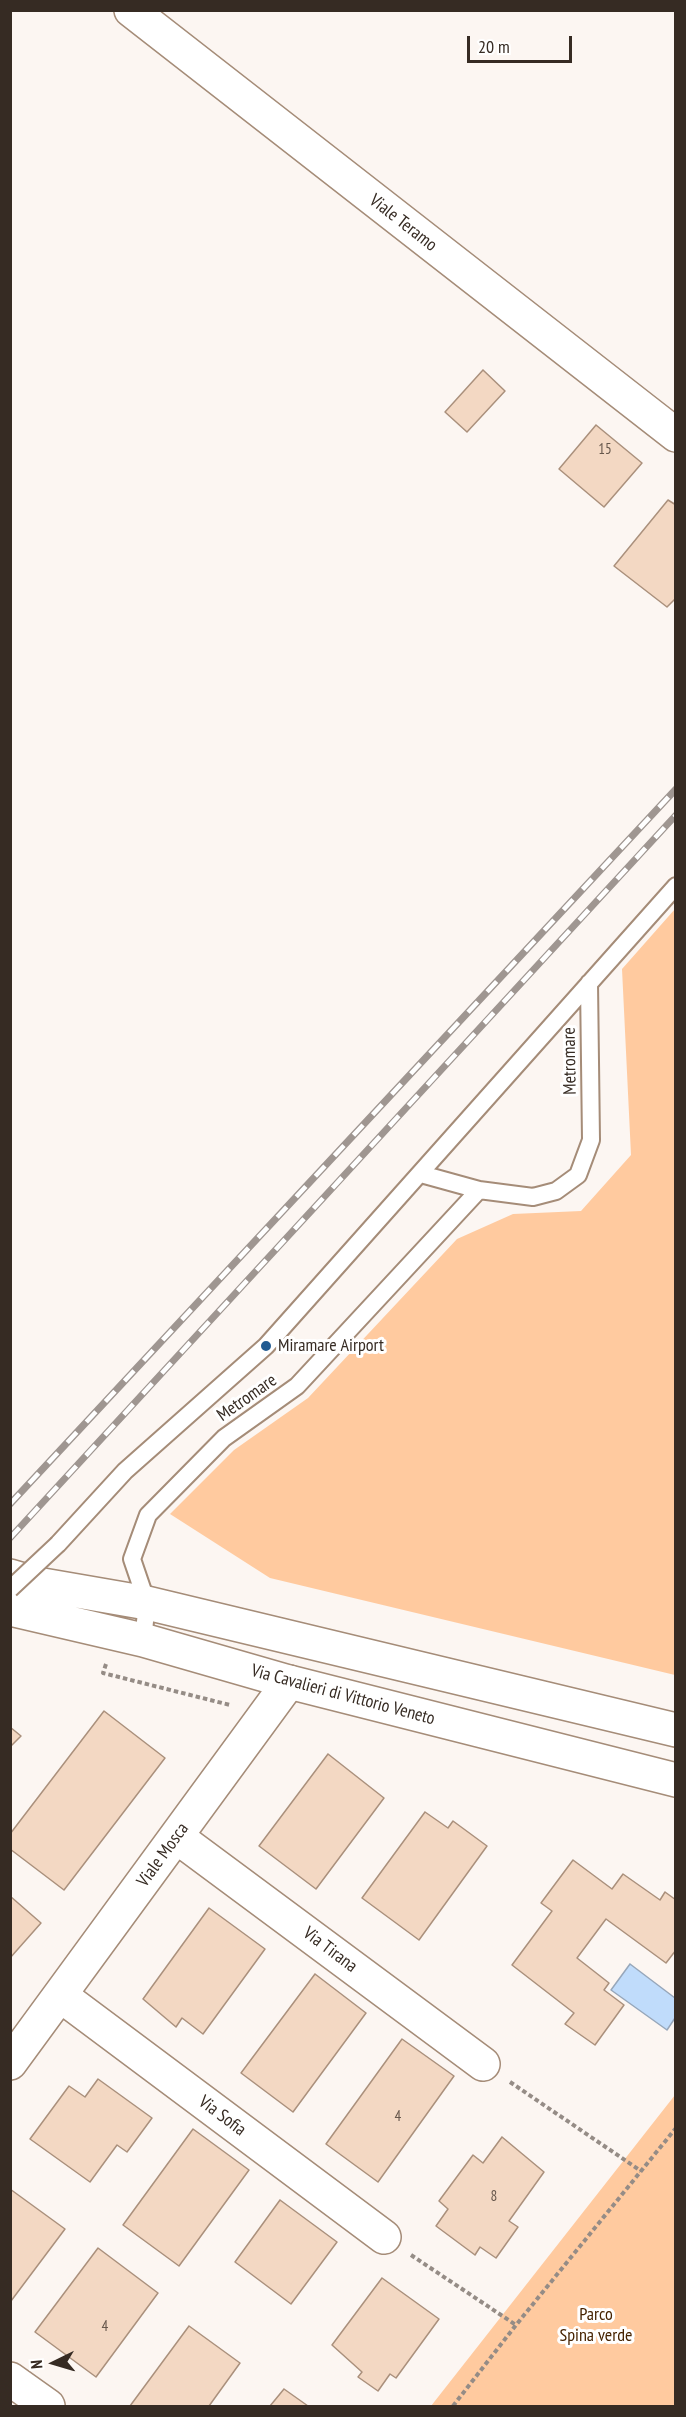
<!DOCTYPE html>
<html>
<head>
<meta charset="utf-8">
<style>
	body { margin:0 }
	#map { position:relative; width:686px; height:2417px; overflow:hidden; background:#fcf6f2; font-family:"PT Sans Narrow",sans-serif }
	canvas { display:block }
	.frame { position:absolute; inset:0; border:12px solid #362b23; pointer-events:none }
	.north { position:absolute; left:24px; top:2333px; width:60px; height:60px; -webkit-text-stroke:4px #fff; paint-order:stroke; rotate:265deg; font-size:16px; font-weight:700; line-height:24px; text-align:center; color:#362b23 }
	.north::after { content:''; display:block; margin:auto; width:21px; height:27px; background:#362b23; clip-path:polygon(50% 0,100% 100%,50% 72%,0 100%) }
	.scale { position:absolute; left:467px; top:36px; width:105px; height:27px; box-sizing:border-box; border:3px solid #362b23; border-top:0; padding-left:8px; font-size:18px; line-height:21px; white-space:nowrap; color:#362b23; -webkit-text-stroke:4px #fff; paint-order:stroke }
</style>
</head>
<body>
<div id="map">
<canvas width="686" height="2417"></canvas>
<div class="frame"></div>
<div class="north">N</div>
<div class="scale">20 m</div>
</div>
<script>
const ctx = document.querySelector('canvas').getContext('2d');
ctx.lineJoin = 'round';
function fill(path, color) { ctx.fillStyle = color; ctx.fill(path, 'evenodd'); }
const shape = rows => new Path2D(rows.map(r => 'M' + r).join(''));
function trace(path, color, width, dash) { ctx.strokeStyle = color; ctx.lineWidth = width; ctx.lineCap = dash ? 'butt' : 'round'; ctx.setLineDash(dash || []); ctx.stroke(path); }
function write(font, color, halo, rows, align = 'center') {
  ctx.font = font + ' "PT Sans Narrow",sans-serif'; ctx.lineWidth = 6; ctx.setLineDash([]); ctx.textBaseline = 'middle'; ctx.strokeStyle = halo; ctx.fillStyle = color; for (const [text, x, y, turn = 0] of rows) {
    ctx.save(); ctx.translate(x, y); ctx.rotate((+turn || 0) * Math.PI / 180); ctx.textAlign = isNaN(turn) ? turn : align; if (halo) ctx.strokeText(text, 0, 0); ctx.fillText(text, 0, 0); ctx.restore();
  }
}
fill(shape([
	[675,909,675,1675,270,1578,170,1514,234,1450,308,1398,457,1239,513,1214,581,1211,631,1155,622,969],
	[675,2095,675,2406,431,2406]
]), '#ffca9f');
const water = shape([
	[630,1964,675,1998,675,2018,667,2030,611,1990,630,1964]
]);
fill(water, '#c0dcfb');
trace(water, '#97a7ba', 1.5);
const building = shape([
	[483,370,505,391,467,432,445,412,483,370],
	[596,425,642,463,604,507,559,469,596,425],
	[668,500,676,505,676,598,667,607,614,566,668,500],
	[104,1711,165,1758,64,1890,10,1849,10,1834,104,1711],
	[10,1727,21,1736,10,1747,10,1727],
	[328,1754,384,1798,316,1889,259,1846,328,1754],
	[425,1812,448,1828,453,1821,487,1846,419,1940,362,1898,425,1812],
	[573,1860,612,1889,623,1874,660,1900,665,1892,676,1900,676,1950,666,1963,606,1919,577,1958,609,1983,604,1990,624,2005,595,2045,565,2024,574,2013,512,1965,552,1911,541,1903,573,1860],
	[10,1896,41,1923,10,1958,10,1896],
	[209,1908,265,1949,203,2034,182,2018,176,2027,143,1999,209,1908],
	[315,1974,366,2013,293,2112,241,2073,315,1974],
	[402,2039,454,2076,378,2182,326,2144,402,2039],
	[98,2079,152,2118,127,2152,117,2145,90,2182,30,2139,69,2086,85,2097,98,2079],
	[193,2129,249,2170,179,2266,123,2225,193,2129],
	[502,2137,544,2172,509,2221,518,2227,496,2258,480,2247,475,2255,436,2226,448,2209,439,2201,473,2155,483,2163,502,2137],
	[10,2189,65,2229,11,2301,10,2300,10,2189],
	[280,2200,337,2242,291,2304,235,2262,280,2200],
	[98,2248,158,2293,96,2377,35,2332,98,2248],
	[382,2278,439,2319,396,2378,390,2374,378,2391,358,2377,362,2372,332,2345,382,2278],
	[189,2326,240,2363,209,2406,130,2406,189,2326],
	[284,2389,308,2406,270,2406,284,2389]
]);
fill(building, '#f3d8c3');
trace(building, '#aa907c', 1.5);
const lane = shape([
	[421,1174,479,1190,533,1197,556,1191,578,1175,591,1140,589,983],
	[58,1544,125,1471,266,1346,676,886],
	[143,1640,147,1603,132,1559,148,1515,224,1438,297,1386,479,1190]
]);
const street = shape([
	[131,10,676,435],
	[177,1837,483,2064],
	[60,1995,384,2237],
	[10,2063,289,1682],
	[10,2379,48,2406]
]);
const secondary = shape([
	[10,1576,37,1584,147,1603,676,1730],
	[10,1609,143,1640,289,1682,676,1780]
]);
trace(lane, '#a58c78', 20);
trace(street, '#a58c78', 36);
trace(secondary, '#a58c78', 36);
trace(shape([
	[106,1664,103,1673,230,1705],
	[510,2082,641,2171],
	[411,2255,516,2325],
	[453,2406,516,2325,676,2128]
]), '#958c86', 4, [4.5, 3]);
trace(lane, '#fff', 16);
trace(street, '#fff', 33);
trace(secondary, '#fff', 33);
const rail = shape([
	[10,1504,676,789],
	[10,1538,676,815]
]);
trace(rail, '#9f9691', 7);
trace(rail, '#fff', 4.5, [14]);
const laneBridge = shape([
	[10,1589,58,1544]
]);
trace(laneBridge, '#a58c78', 20, []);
trace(laneBridge, '#fff', 16);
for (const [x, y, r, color] of [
	[266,1346,6,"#215b92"]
]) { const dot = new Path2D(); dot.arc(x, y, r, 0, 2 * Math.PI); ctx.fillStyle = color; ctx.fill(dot); trace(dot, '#fff', 2); }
write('15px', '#65564b', null, [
	["15",605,450],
	["4",398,2117],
	["8",494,2197],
	["4",105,2327]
]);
write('18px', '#362b23', '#fff', [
	["Viale Teramo",403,223,38],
	["Metromare",570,1061,-91],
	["Metromare",247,1398,-35],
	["Via Cavalieri di Vittorio Veneto",343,1695,15],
	["Viale Mosca",163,1855,-54],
	["Via Tirana",330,1950,37],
	["Via Sofia",222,2116,37]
]);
write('18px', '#362b23', '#fff', [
	["Miramare Airport",278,1346]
], 'left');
write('18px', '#462300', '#fff', [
	["Parco",596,2315],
	["Spina verde",596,2336]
]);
</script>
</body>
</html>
